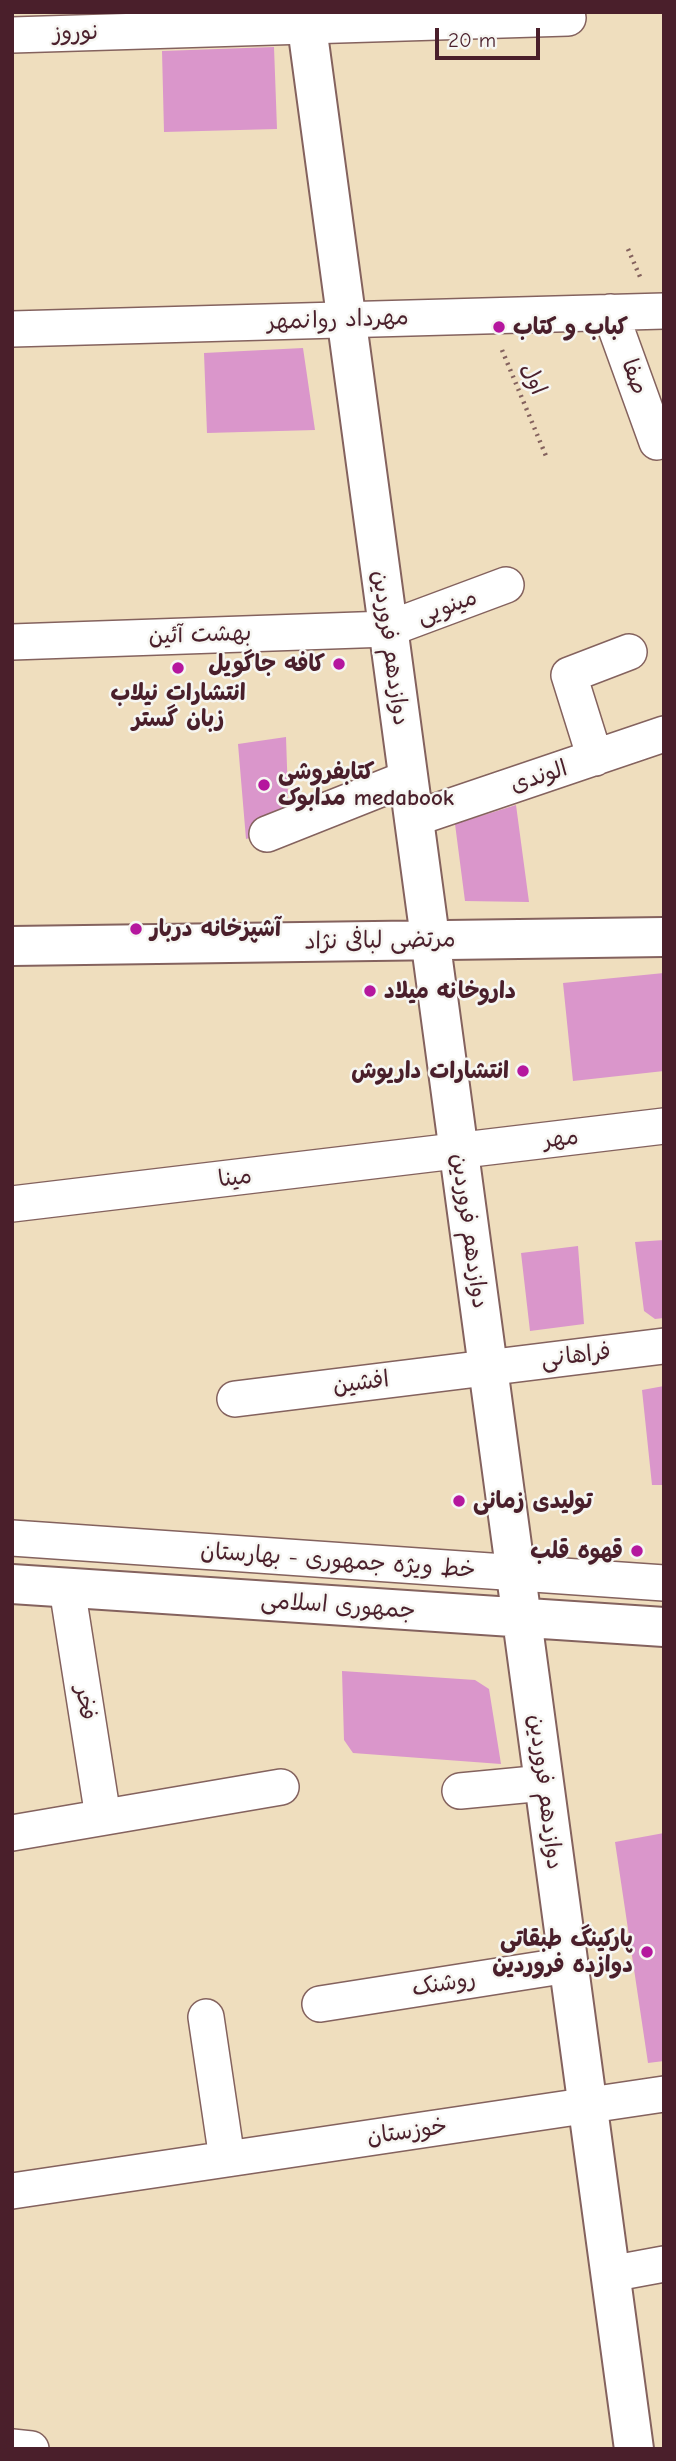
<!DOCTYPE html>
<html>
<head>
<meta charset="utf-8">
<style>
	body { margin:0 }
	#map { position:relative; width:676px; height:2461px; overflow:hidden; background:#efdebe; font-family:"Comic Neue",sans-serif }
	canvas { display:block }
	.frame { position:absolute; inset:0; border:14px solid #4a1f2b; pointer-events:none }
	.scale { position:absolute; left:435px; top:28px; width:105px; height:32px; box-sizing:border-box; border:4px solid #4a1f2b; border-top:0; padding-left:9px; font-size:21px; line-height:24px; white-space:nowrap; color:#4a1f2b; -webkit-text-stroke:5px #f6f6f2; paint-order:stroke }
</style>
</head>
<body>
<div id="map">
<canvas width="676" height="2461"></canvas>
<div class="frame"></div>
<div class="scale">20 m</div>
</div>
<script>
const ctx = document.querySelector('canvas').getContext('2d');
ctx.lineJoin = 'round';
function fill(path, color) { ctx.fillStyle = color; ctx.fill(path, 'evenodd'); }
const shape = rows => new Path2D(rows.map(r => 'M' + r).join(''));
function trace(path, color, width, dash) { ctx.strokeStyle = color; ctx.lineWidth = width; ctx.lineCap = dash ? 'butt' : 'round'; ctx.setLineDash(dash || []); ctx.stroke(path); }
function write(font, color, halo, rows, align = 'center') {
  ctx.font = font + ' "Comic Neue","Playpen Sans Arabic",sans-serif'; ctx.lineWidth = 5; ctx.setLineDash([]); ctx.textBaseline = 'middle'; ctx.strokeStyle = halo; ctx.fillStyle = color; for (const [text, x, y, turn = 0] of rows) {
    ctx.save(); ctx.translate(x, y); ctx.rotate((+turn || 0) * Math.PI / 180); ctx.textAlign = isNaN(turn) ? turn : align; if (halo) ctx.strokeText(text, 0, 0); ctx.fillText(text, 0, 0); ctx.restore();
  }
}
fill(shape([
	[274,47,277,129,164,132,162,51],
	[303,348,315,430,207,433,204,353],
	[286,737,289,826,246,839,238,744],
	[516,805,529,902,465,901,455,824],
	[664,973,664,1071,573,1081,563,983],
	[664,1240,664,1318,655,1319,644,1311,635,1242],
	[578,1246,584,1324,530,1331,521,1253],
	[664,1386,664,1485,652,1485,642,1390],
	[342,1671,475,1680,489,1689,501,1764,353,1753,344,1740],
	[664,1833,664,2061,648,2063,615,1842]
]), '#da96cb');
const minor = shape([
	[12,35,568,18],
	[610,312,657,442],
	[12,329,664,311],
	[12,642,388,629,506,585],
	[595,758,569,675,629,652],
	[413,819,664,734],
	[267,834,408,778],
	[12,1204,664,1126],
	[235,1399,664,1346],
	[12,1538,664,1583],
	[67,1588,103,1817],
	[460,1791,544,1783],
	[12,1833,281,1787],
	[320,2004,568,1965],
	[206,2017,227,2159],
	[12,2191,664,2094],
	[610,2274,664,2264],
	[12,2447,31,2449]
]);
const major = shape([
	[305,12,634,2449],
	[12,946,664,937],
	[12,1584,664,1627]
]);
trace(minor, '#84625e', 38);
trace(major, '#84625e', 42);
trace(shape([
	[628,249,641,279],
	[502,350,546,456]
]), '#84625e', 4.5, [2, 5]);
trace(minor, '#fff', 35);
trace(major, '#fff', 38);
for (const [x, y, r, color] of [
	[499,327,7,"#b5179e"],
	[339,664,7,"#b5179e"],
	[178,668,7,"#b5179e"],
	[264,785,7,"#b5179e"],
	[136,929,7,"#b5179e"],
	[370,991,7,"#b5179e"],
	[523,1071,7,"#b5179e"],
	[459,1501,7,"#b5179e"],
	[637,1551,7,"#b5179e"],
	[647,1952,7,"#b5179e"]
]) { const dot = new Path2D(); dot.arc(x, y, r, 0, 2 * Math.PI); ctx.fillStyle = color; ctx.fill(dot); trace(dot, '#f6f6f2', 2.5); }
write('23px', '#4a1f2b', '#f6f6f2', [
	["نوروز",76,33,-2],
	["مهرداد روانمهر",338,320,-2],
	["صفا",634,377,70],
	["اول",533,379,67],
	["مینویی",447,607,-20],
	["بهشت آئین",200,635,-2],
	["دوازدهم فروردین",390,648,82],
	["الوندی",539,777,-18],
	["مرتضی لبافی نژاد",380,941,-1],
	["مهر",561,1139,-7],
	["مینا",235,1178,-7],
	["دوازدهم فروردین",469,1231,82],
	["فراهانی",576,1356,-7],
	["افشین",361,1383,-7],
	["خط ویژه جمهوری - بهارستان",338,1561,4],
	["جمهوری اسلامی",338,1606,4],
	["فخر",85,1703,81],
	["دوازدهم فروردین",545,1792,83],
	["روشنک",444,1984,-9],
	["خوزستان",407,2132,-8]
]);
write('bold 23px', '#4a1f2b', '#f6f6f2', [
	["کباب و کتاب",513,327],
	["کافه جاگویل",325,664,"right"],
	["انتشارات نیلاب",178,693,"center"],
	["زبان گستر",178,719,"center"],
	["کتابفروشی",278,772],
	["مدابوک medabook",278,798],
	["آشپزخانه دربار",150,929],
	["داروخانه میلاد",384,991],
	["انتشارات داریوش",509,1071,"right"],
	["تولیدی زمانی",473,1501],
	["قهوه قلب",623,1551,"right"],
	["پارکینگ طبقاتی",633,1939,"right"],
	["دوازده فروردین",633,1965,"right"]
], 'left');
</script>
</body>
</html>
